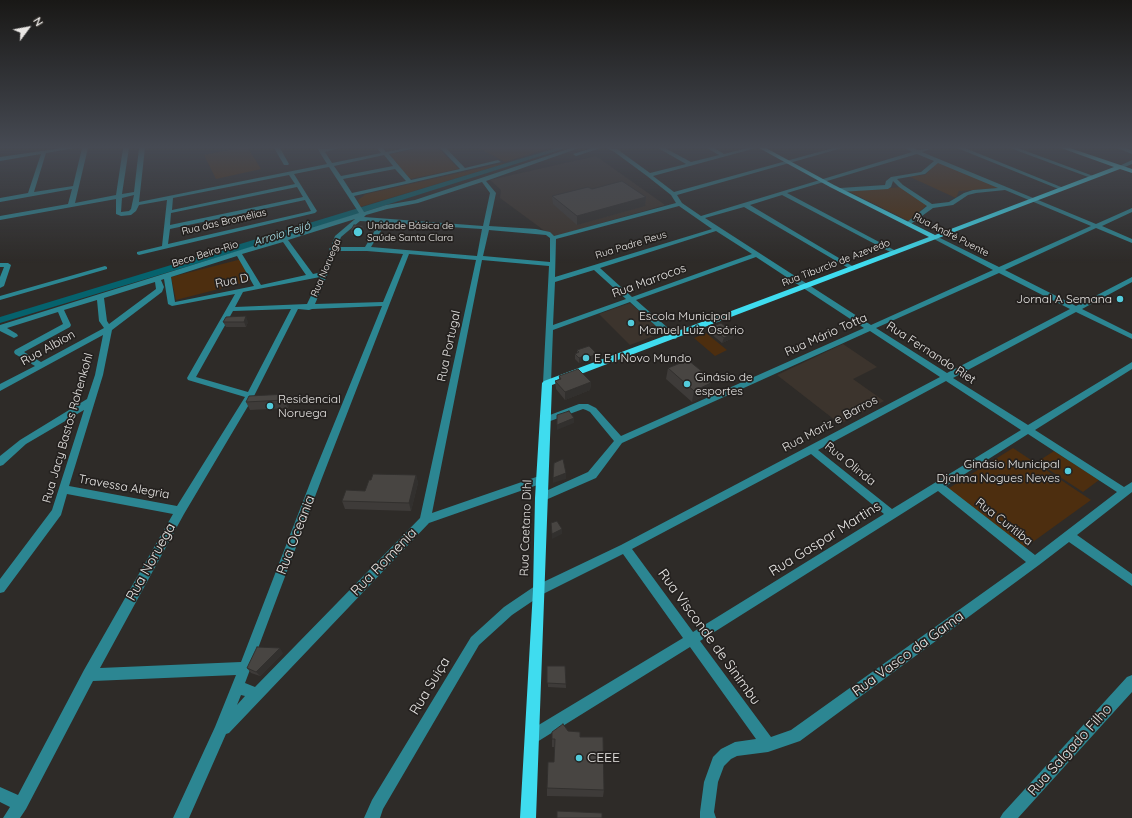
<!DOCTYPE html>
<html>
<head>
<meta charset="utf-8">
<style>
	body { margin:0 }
	#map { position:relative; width:1132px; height:818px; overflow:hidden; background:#2e2b28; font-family:Quicksand,sans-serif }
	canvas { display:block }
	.north { position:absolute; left:8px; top:8px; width:40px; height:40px; -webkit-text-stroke:3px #24211f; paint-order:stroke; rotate:58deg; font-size:11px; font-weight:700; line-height:16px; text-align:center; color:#e8e6e4 }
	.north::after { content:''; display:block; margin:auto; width:14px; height:18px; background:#e8e6e4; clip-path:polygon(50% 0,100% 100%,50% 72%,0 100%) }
</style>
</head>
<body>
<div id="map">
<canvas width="1132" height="818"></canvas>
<div class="north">N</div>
</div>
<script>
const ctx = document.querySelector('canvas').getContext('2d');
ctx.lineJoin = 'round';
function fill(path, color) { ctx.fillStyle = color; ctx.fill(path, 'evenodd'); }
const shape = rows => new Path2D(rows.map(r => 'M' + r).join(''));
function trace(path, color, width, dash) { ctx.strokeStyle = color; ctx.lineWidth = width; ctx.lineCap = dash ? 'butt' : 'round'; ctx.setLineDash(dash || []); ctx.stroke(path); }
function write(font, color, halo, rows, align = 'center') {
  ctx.font = font + ' Quicksand,sans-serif'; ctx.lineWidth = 3.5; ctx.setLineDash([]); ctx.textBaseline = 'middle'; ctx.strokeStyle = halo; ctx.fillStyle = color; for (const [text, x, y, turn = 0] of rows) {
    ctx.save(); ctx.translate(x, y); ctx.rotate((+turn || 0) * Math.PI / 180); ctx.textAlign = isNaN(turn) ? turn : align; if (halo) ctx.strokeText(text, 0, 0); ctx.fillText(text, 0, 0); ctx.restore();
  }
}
fill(shape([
	[596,156,665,205,553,237,500,198,501,190,490,180],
	[630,303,664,332,630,345,599,314],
	[843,344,877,367,853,379,884,401,840,424,777,375]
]), '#3c342d');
fill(shape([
	[238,148,248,148,261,169,216,179,204,155],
	[419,148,438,148,459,169,410,179,389,154],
	[479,148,550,148,505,162],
	[938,162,1001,188,959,191,956,198,908,176,925,175],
	[503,163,504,164,360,207,358,200,366,194],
	[902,187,927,205,909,221,848,191],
	[242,259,250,281,176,300,171,277],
	[706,333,727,350,715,356,694,338],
	[1013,448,1091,500,1023,549,946,490],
	[1054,451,1099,480,1083,492,1037,462]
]), '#4d2e0f');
fill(shape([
	[556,148,566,148,285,237,0,323,0,317,556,148]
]), '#05626d');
fill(shape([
	[62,148,75,148,46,153,34,192,73,186,82,148,88,148,75,203,116,195,123,148,129,148,122,194,134,192,139,148,145,148,139,202,327,164,317,148,323,149,340,148,325,152,332,163,381,153,377,148,383,148,386,152,405,148,416,148,389,154,411,180,460,169,440,148,446,148,465,168,498,160,501,162,354,196,364,212,386,205,415,200,571,148,579,148,486,181,496,193,489,226,536,229,550,232,554,236,676,203,671,195,647,176,613,151,606,148,617,149,650,173,686,164,658,148,665,148,691,162,719,155,707,148,714,148,724,154,747,148,756,148,653,176,674,192,833,148,842,148,677,195,682,203,701,216,912,152,905,148,913,148,918,150,933,148,922,152,1096,224,1132,208,1132,212,1102,226,1132,239,1132,243,1096,228,1005,270,1076,306,1132,277,1132,282,1082,309,1132,334,1132,339,1076,312,953,378,1028,425,1132,362,1132,369,1035,430,1124,487,1132,482,1132,492,1077,535,1132,574,1132,586,1069,542,1039,565,800,741,768,752,737,756,731,759,724,766,718,782,714,812,716,818,700,818,700,812,704,782,713,757,721,749,735,742,756,739,690,647,537,742,532,744,527,742,525,737,527,732,683,638,623,554,543,594,512,615,479,645,383,809,380,818,364,818,372,800,471,637,504,607,535,586,621,545,940,377,870,331,622,443,596,478,541,502,537,501,536,498,537,495,588,472,614,441,590,412,586,410,583,409,545,423,542,422,540,420,542,418,579,404,588,404,596,408,621,436,864,328,756,257,636,300,676,335,677,337,676,339,670,339,630,302,553,330,551,383,547,386,543,383,549,266,482,260,432,513,542,475,546,476,547,479,546,482,429,523,229,733,226,734,189,818,173,818,215,727,236,675,93,681,26,809,20,818,3,818,10,807,0,802,0,787,18,795,84,670,173,514,67,494,61,515,4,592,0,593,0,579,52,510,84,410,26,444,3,465,0,466,0,456,20,440,87,399,95,375,103,335,0,391,0,384,35,366,15,354,14,352,15,350,63,324,58,312,7,328,17,334,18,336,14,338,0,331,0,325,359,213,329,167,294,174,317,211,315,213,139,255,137,254,137,252,162,246,167,200,139,205,136,211,131,215,121,216,116,214,116,199,0,220,0,216,68,204,72,189,0,202,0,198,28,193,41,154,0,161,0,157,62,148],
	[917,154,934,161,921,172,891,177,886,181,885,185,840,188,837,190,840,192,888,189,891,187,893,181,899,187,927,206,906,223,906,225,908,226,933,208,953,205,968,195,976,193,1005,190,1091,226,999,267,936,236,932,236,932,238,993,270,871,325,705,218,744,207,850,269,854,269,854,267,750,205,782,195,892,253,896,253,896,251,787,193,917,154],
	[384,155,393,166,341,176,334,166,384,155],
	[938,163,998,188,973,190,964,193,949,202,932,204,903,185,897,179,925,174,938,163],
	[395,169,406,181,352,193,343,179,395,169],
	[289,175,295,184,172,210,173,198,289,175],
	[482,182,490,193,483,226,364,217,366,215,387,209,418,203,482,182],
	[297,187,303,197,170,225,171,213,297,187],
	[134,195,131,209,129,211,121,212,122,198,134,195],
	[305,200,311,211,168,244,170,229,305,200],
	[679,206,712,229,555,277,556,239,679,206],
	[355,219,335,236,331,247,329,249,330,250,322,272,313,274,288,240,355,219],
	[360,221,380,222,365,247,337,247,341,237,360,221],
	[386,223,482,229,477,256,371,247,386,223],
	[489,230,546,235,550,238,550,262,483,256,489,230],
	[716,231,752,254,632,297,600,268,716,231],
	[283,242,306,275,261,285,242,254,283,242],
	[336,251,367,251,403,254,383,302,315,304,328,273,336,251],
	[409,254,476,260,420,518,255,687,245,683,322,478,409,254],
	[237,256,254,286,175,302,171,277,237,256],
	[594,270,626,299,553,325,555,282,594,270],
	[999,273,1070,309,947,373,876,328,999,273],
	[320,277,307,304,235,307,243,292,320,277],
	[164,279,168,304,172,306,235,294,187,378,188,380,245,397,177,506,69,486,103,375,112,330,162,292,164,287,161,280,164,279],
	[155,282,156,289,109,324,107,321,104,298,155,282],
	[97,300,99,321,104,328,41,362,24,352,70,327,71,325,64,310,97,300],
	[382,306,312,478,241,662,100,668,184,514,254,396,298,309,309,310,312,309,382,306],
	[291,309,248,392,196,377,233,311,291,309],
	[946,381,1021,430,892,509,818,450,946,381],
	[1028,434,1117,492,1035,555,946,486,1028,434],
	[811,454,884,514,693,632,632,549,811,454],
	[938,491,1026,562,791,730,771,737,700,641,938,491],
	[241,695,245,696,237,705,241,695],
	[274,148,280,148,289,164,288,165,284,165,274,148],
	[592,148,601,148,576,156,573,154,592,148],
	[957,148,965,148,1066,189,1061,190,957,148],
	[1010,148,1018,148,1096,177,1091,178,1010,148],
	[1117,148,1125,148,1132,150,1132,154,1117,148],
	[1132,160,1132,164,1120,169,1117,167,1132,160],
	[0,263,8,263,11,265,4,286,0,288,0,277,4,267,0,267,0,263],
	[105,266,107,267,107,269,0,300,0,296,105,266],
	[1132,675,1132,692,1018,818,1000,818,1003,813,1127,677,1132,675]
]), '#2c8692');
fill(shape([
	[759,148,766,148,834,185,935,235,1114,167,1061,148,1070,148,1132,169,1132,173,1120,169,552,385,536,818,520,818,533,590,535,498,542,383,544,381,929,237,830,187,759,148]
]), '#3fdcef');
fill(shape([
	[592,189,646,197,645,206,577,225,553,204,552,196],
	[363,226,364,230,361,235,352,235,351,230],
	[223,322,248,322,246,327,226,327],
	[711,327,733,338,722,343,710,333],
	[577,350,597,354,597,359,589,362,587,360,579,363,575,359,575,354,577,353],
	[668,368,709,382,708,394,692,402,666,379],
	[559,376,591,382,590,390,565,400,556,389,555,381,559,379],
	[287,394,290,402,288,408,250,410,246,402],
	[416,475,418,483,411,511,345,509,342,501,365,491],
	[283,653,260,676,251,673,247,668],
	[547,666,565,666,566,688,548,687],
	[568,731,580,737,604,790,603,797,547,796,547,788,554,762,554,747,552,747,552,739]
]), '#3e3b39');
fill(shape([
	[646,197,645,206,577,225,577,216],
	[363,226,364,230,361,235,360,231],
	[246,316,248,322,246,327,244,322],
	[734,333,733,338,722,343,724,338],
	[597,354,597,359,589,362,589,357],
	[587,355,587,360,579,363,579,358],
	[710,378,709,384,711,383,708,394,692,402,694,391,707,380],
	[591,382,590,390,565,400,565,392],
	[287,394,290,402,288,408,284,400],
	[574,418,574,423,557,430,557,425],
	[566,473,566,479,553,483,553,478],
	[416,475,418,483,411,511,409,503],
	[562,529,562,534,552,539,552,534],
	[280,648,283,653,260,676,256,672]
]), '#32302e');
const building = shape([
	[622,181,646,197,577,216,552,196,588,187,592,189,622,181],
	[354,225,363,226,360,231,351,230,354,225],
	[246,316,244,322,223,322,226,317,246,316],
	[721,323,734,333,724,338,711,327,721,323],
	[589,346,597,354,589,357,587,355,579,358,575,354,579,352,577,350,589,346],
	[688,360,710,378,707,380,711,383,694,391,668,368,688,360],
	[578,369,591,382,565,392,555,381,561,379,559,376,578,369],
	[287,394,284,400,246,402,249,396,287,394],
	[569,411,574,418,557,425,557,415,569,411],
	[563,459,566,473,553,478,554,463,563,459],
	[373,474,416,475,409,503,342,501,346,490,365,491,369,480,371,480,373,474],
	[557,521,562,529,552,534,551,523,557,521],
	[257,647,280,648,256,672,247,668,257,647],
	[547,666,565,666,566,684,547,683,547,666],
	[563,724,568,731,580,732,580,737,603,737,604,790,547,788,548,762,554,762,555,739,552,739,552,732,563,724],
	[557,811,602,813,602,818,557,818,557,811]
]);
fill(building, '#484542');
trace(building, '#32302e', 1);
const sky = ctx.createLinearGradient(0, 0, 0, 263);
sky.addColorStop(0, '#191816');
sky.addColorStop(0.56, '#464a53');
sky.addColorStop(1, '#464a5300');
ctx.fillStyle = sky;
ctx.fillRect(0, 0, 1132, 263);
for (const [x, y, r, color] of [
	[358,232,5,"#53cbdb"],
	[1120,299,4,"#53cbdb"],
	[631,323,4,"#53cbdb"],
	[586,358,4,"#53cbdb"],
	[687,384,4,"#53cbdb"],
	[270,406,4,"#53cbdb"],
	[1068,471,4,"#53cbdb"],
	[579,758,4,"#53cbdb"]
]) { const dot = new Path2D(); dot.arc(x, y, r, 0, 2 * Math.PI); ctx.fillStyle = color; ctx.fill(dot); trace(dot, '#24211f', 1.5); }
write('10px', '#e8e6e4', '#24211f', [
	["Rua das Bromélias",224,222,-13],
	["Rua André Puente",951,235,27],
	["Rua Padre Reus",631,245,-17],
	["Beco Beira-Rio",205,254,-17],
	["Rua Tiburcio de Azevedo",836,263,-21],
	["Rua Noruega",326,268,-67]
]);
write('10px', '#e8e6e4', '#24211f', [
	["Unidade Básica de",367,226],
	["Saúde Santa Clara",367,238]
], 'left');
write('italic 11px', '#b1eef7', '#24211f', [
	["Arroio Feijó",282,234,-17]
]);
write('12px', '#e8e6e4', '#24211f', [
	["Rua D",232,281,-11],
	["Rua Marrocos",649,281,-20],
	["Rua Mário Totta",826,335,-24],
	["Rua Portugal",449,346,-78],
	["Rua Albion",48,348,-29],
	["Rua Fernando Riet",931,353,33],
	["Rua Mariz e Barros",830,424,-28],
	["Rua Jacy Bastos Rohenkohl",68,428,-74],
	["Rua Olinda",850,464,39],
	["Travessa Alegria",124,487,10],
	["Rua Curitiba",1004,522,38],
	["Rua Caetano Dihl",526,528,-88]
]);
write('12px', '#e8e6e4', '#24211f', [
	["Jornal A Semana",1112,299,"right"],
	["Escola Municipal",639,316],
	["Manuel Luiz Osório",639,330],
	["E E I Novo Mundo",594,358],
	["Ginásio de",695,377],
	["esportes",695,391],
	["Residencial",278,399],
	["Noruega",278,413],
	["Ginásio Municipal",1060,464,"right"],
	["Djalma Nogues Neves",1060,478,"right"]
], 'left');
write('14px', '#e8e6e4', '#24211f', [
	["Rua Oceania",296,535,-69],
	["Rua Gaspar Martins",825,539,-32],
	["Rua Noruega",151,562,-61],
	["Rua Romenia",384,562,-46],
	["Rua Visconde de Sinimbu",709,637,54],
	["Rua Vasco da Gama",908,654,-36],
	["Rua Suiça",430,686,-59],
	["Rua Salgado Filho",1070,750,-48]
]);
write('14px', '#e8e6e4', '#24211f', [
	["CEEE",587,758]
], 'left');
</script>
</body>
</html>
